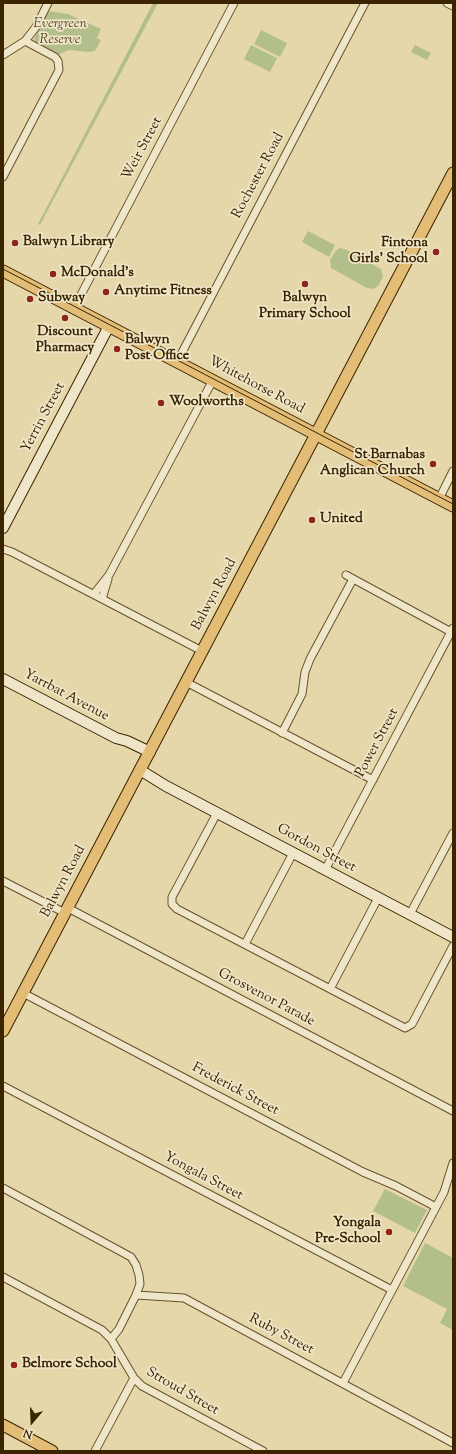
<!DOCTYPE html>
<html>
<head>
<meta charset="utf-8">
<style>
	body { margin:0 }
	#map { position:relative; width:456px; height:1454px; overflow:hidden; background:#e6d7ab; font-family:"Sorts Mill Goudy",serif }
	canvas { display:block }
	.frame { position:absolute; inset:0; border:4px solid #3b2400; pointer-events:none }
	.north { position:absolute; left:12px; top:1402px; width:40px; height:40px; -webkit-text-stroke:3px #efe5c8; paint-order:stroke; rotate:199deg; font-size:11px; font-weight:700; line-height:16px; text-align:center; color:#3b2400 }
	.north::after { content:''; display:block; margin:auto; width:14px; height:18px; background:#3b2400; clip-path:polygon(50% 0,100% 100%,50% 72%,0 100%) }
</style>
</head>
<body>
<div id="map">
<canvas width="456" height="1454"></canvas>
<div class="frame"></div>
<div class="north">N</div>
</div>
<script>
const ctx = document.querySelector('canvas').getContext('2d');
ctx.lineJoin = 'round';
function fill(path, color) { ctx.fillStyle = color; ctx.fill(path, 'evenodd'); }
const shape = rows => new Path2D(rows.map(r => 'M' + r).join(''));
function trace(path, color, width, dash) { ctx.strokeStyle = color; ctx.lineWidth = width; ctx.lineCap = dash ? 'butt' : 'round'; ctx.setLineDash(dash || []); ctx.stroke(path); }
function write(font, color, halo, rows, align = 'center') {
  ctx.font = font + ' "Sorts Mill Goudy",serif'; ctx.lineWidth = 3.5; ctx.setLineDash([]); ctx.textBaseline = 'middle'; ctx.strokeStyle = halo; ctx.fillStyle = color; for (const [text, x, y, turn = 0] of rows) {
    ctx.save(); ctx.translate(x, y); ctx.rotate((+turn || 0) * Math.PI / 180); ctx.textAlign = isNaN(turn) ? turn : align; if (halo) ctx.strokeText(text, 0, 0); ctx.fillText(text, 0, 0); ctx.restore();
  }
}
fill(shape([
	[153,3,158,3,40,225,38,224],
	[48,11,68,14,101,29,97,38,101,40,95,51,89,52,69,50,58,55,36,43,34,39],
	[261,30,287,43,280,57,254,44],
	[251,45,277,58,270,72,244,59],
	[415,45,431,53,427,60,411,52],
	[308,231,335,245,329,257,302,242],
	[339,248,345,249,381,269,383,277,378,286,373,289,367,288,331,268,330,260,335,252],
	[385,1189,427,1210,415,1233,373,1211],
	[425,1243,453,1258,453,1330,440,1323,447,1309,403,1286]
]), '#b2bf8b');
const street = shape([
	[447,3,453,6],
	[3,55,25,41],
	[3,177,59,70,58,61,55,57,25,41,36,27,48,3],
	[74,308,234,3],
	[177,362,365,3],
	[439,499,453,471],
	[3,549,12,552,202,651],
	[346,575,453,633],
	[94,594,109,575,213,380],
	[102,599,108,579],
	[186,682,373,780],
	[282,733,302,694,305,672,310,659,353,579],
	[217,813,172,897,172,904,177,909,405,1028,412,1024,453,946],
	[325,870,453,628],
	[3,881,65,913],
	[68,908,453,1111],
	[410,914,453,833],
	[245,944,293,853],
	[330,989,378,898],
	[23,993,363,1172,396,1186,436,1207],
	[3,1086,392,1290],
	[3,1188,131,1257,136,1265,139,1275,140,1284,136,1295],
	[3,1277,102,1330,111,1339,134,1378,142,1386,263,1451],
	[111,1339,119,1329,136,1295,184,1298,453,1443],
	[343,1383,444,1192,453,1163],
	[95,1451,134,1378]
]);
const secondary = shape([
	[3,528,109,326],
	[3,679,116,738,127,741,150,752],
	[140,770,166,786,453,937]
]);
const primary = shape([
	[3,271,453,506],
	[3,1031,453,173],
	[3,1425,52,1451]
]);
trace(street, '#66512b', 9);
trace(secondary, '#3b2400', 12);
trace(primary, '#3b2400', 13);
trace(street, '#efe5c8', 7);
trace(secondary, '#efe5c8', 10);
trace(primary, '#e3bc76', 11);
trace(shape([
	[3,269,453,504]
]), '#3b2400', 1);
for (const [x, y, r, color] of [
	[15,243,4,"#8f2418"],
	[436,252,4,"#8f2418"],
	[53,274,4,"#8f2418"],
	[305,284,4,"#8f2418"],
	[106,292,4,"#8f2418"],
	[30,299,4,"#8f2418"],
	[65,318,4,"#8f2418"],
	[117,349,4,"#8f2418"],
	[161,403,4,"#8f2418"],
	[433,464,4,"#8f2418"],
	[312,520,4,"#8f2418"],
	[389,1232,4,"#8f2418"],
	[14,1365,4,"#8f2418"]
]) { const dot = new Path2D(); dot.arc(x, y, r, 0, 2 * Math.PI); ctx.fillStyle = color; ctx.fill(dot); trace(dot, '#efe5c8', 1.5); }
write('italic 14px', '#594b23', '#efe5c8', [
	["Evergreen",60,25],
	["Reserve",60,41]
]);
write('14px', '#3b2400', '#efe5c8', [
	["Weir Street",143,149,-62],
	["Rochester Road",259,176,-62],
	["Whitehorse Road",256,386,28],
	["Yerrin Street",44,418,-62],
	["Balwyn Road",215,595,-62],
	["Yarrbat Avenue",66,696,28],
	["Power Street",378,743,-62],
	["Gordon Street",316,849,28],
	["Balwyn Road",64,882,-62],
	["Grosvenor Parade",266,998,28],
	["Frederick Street",235,1090,28],
	["Yongala Street",203,1177,28],
	["Ruby Street",281,1335,28],
	["Stroud Street",182,1392,30]
]);
write('bold 14px', '#3b2400', '#efe5c8', [
	["Balwyn Library",23,243],
	["Fintona",428,244,"right"],
	["Girls' School",428,260,"right"],
	["McDonald's",61,274],
	["Anytime Fitness",114,292],
	["Subway",38,299],
	["Balwyn",305,299,"center"],
	["Primary School",305,315,"center"],
	["Discount",65,333,"center"],
	["Pharmacy",65,349,"center"],
	["Balwyn",125,341],
	["Post Office",125,357],
	["Woolworths",169,403],
	["St Barnabas",425,456,"right"],
	["Anglican Church",425,472,"right"],
	["United",320,520],
	["Yongala",381,1224,"right"],
	["Pre-School",381,1240,"right"],
	["Belmore School",22,1365]
], 'left');
</script>
</body>
</html>
